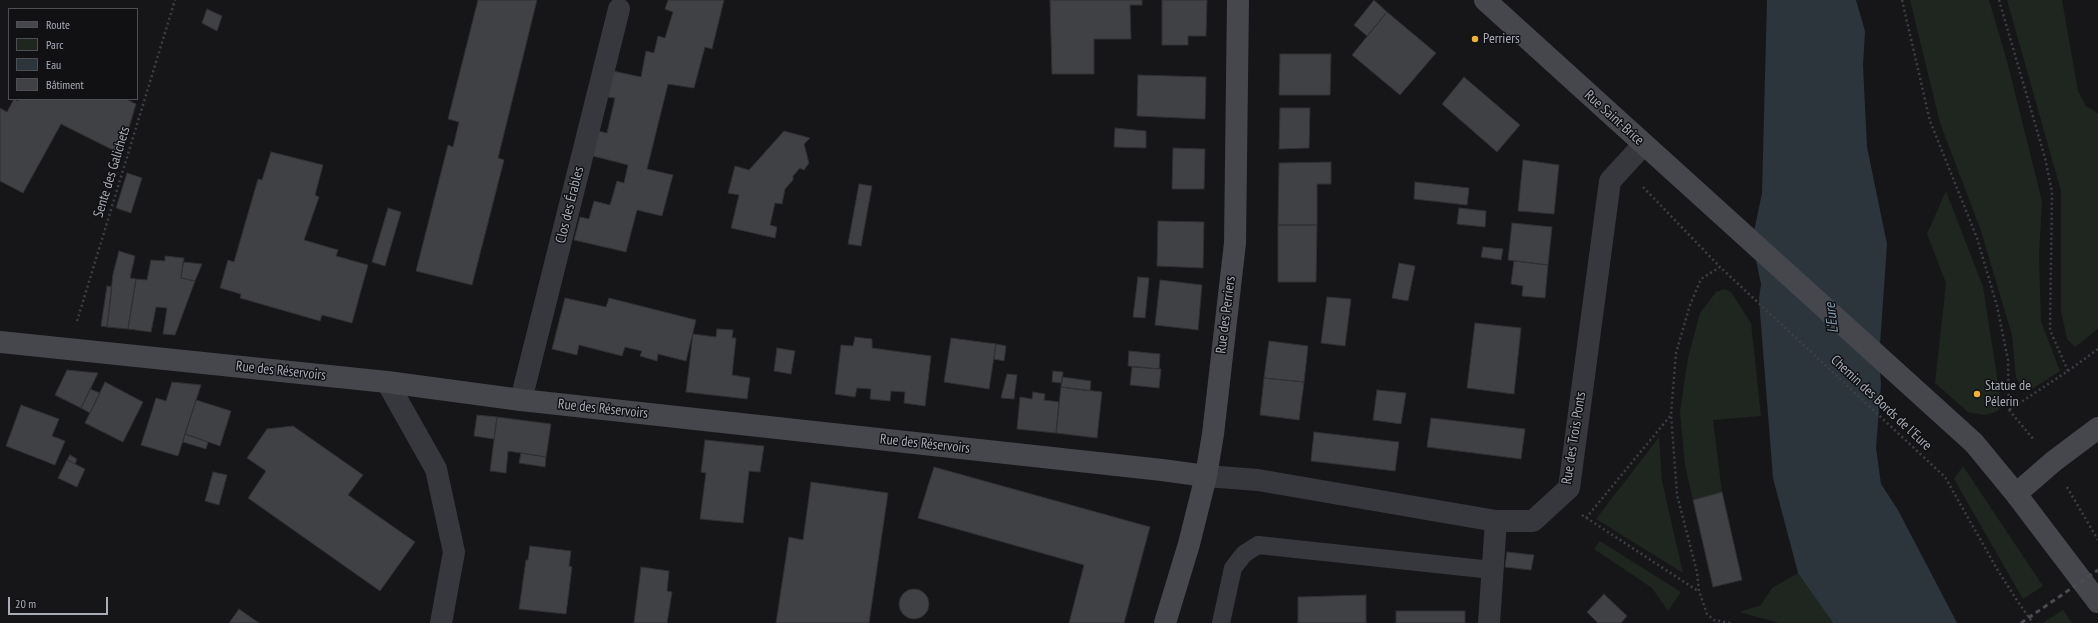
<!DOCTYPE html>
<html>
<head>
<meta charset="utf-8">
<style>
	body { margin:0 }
	#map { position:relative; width:2098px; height:623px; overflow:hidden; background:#161618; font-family:"PT Sans Narrow",sans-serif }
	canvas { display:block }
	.legend { position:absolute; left:8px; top:8px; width:130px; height:92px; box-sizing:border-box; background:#111113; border:1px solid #4d4f55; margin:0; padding:5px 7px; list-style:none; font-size:12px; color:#a8adb8 }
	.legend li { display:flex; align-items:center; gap:8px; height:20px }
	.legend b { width:20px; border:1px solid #4d4f55 }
	.scale { position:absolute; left:8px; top:597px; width:100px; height:18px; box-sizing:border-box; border:2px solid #a8adb8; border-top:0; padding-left:5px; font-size:12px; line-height:14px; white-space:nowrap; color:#a8adb8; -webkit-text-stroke:3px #111113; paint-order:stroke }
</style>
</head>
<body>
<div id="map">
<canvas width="2098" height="623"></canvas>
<ul class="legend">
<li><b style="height:5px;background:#45474d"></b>Route</li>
<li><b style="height:11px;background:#1e261f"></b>Parc</li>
<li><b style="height:11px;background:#2c353c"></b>Eau</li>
<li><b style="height:11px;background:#404145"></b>Bâtiment</li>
</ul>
<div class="scale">20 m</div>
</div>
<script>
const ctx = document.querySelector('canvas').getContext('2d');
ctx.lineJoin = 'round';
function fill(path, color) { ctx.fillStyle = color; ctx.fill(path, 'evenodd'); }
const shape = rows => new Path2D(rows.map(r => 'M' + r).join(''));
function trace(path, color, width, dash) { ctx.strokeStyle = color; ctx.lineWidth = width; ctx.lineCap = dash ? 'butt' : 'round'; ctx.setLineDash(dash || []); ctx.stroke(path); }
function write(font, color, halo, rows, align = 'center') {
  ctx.font = font + ' "PT Sans Narrow",sans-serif'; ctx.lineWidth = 3; ctx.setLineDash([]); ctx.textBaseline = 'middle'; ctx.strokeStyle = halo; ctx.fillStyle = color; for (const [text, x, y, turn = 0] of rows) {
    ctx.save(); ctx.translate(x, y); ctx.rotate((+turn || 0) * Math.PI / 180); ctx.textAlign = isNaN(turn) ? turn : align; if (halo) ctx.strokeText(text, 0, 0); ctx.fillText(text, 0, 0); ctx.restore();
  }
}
fill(shape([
	[1910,0,1989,0,2007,61,2042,201,2039,256,2041,321,2060,371,2032,389,2021,387,2016,377,2012,335,1981,231,1940,123],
	[2007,0,2062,0,2078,91,2086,106,2098,113,2098,329,2075,347,2067,339,2061,311,2061,191],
	[1946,191,1983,287,2001,402,1999,410,1993,413,1984,415,1968,412,1935,383,1946,283,1927,234],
	[1725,289,1731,292,1751,323,1761,416,1713,420,1722,492,1693,500,1685,465,1680,412,1688,358,1700,313,1716,292],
	[1659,437,1662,481,1683,573,1596,519],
	[1963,466,2043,586,2023,599,1954,479],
	[1600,541,1681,592,1668,611,1652,588,1594,549],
	[1798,573,1833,623,1779,623,1739,612,1761,605,1772,588],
	[2063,610,2072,623,2043,623]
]), '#1e261f');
fill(shape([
	[1767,0,1856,0,1865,31,1863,66,1867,147,1887,244,1879,359,1881,384,1876,448,1881,484,1898,510,1957,623,1833,623,1798,573,1773,478,1759,299,1761,284,1752,241,1762,193]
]), '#2c353c');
const building = shape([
	[478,0,537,0,498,158,504,160,472,285,416,271,448,145,453,147,459,122,448,119,478,0],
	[668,0,724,0,712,49,705,47,694,88,668,84,647,169,673,175,662,216,637,210,626,252,574,240,580,217,589,219,594,201,610,205,617,181,624,183,628,165,593,156,598,131,607,133,615,98,607,97,613,71,641,77,646,51,654,53,658,36,665,38,673,12,665,9,668,0],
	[1050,0,1142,0,1142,5,1130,5,1131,39,1094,39,1094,74,1052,74,1050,0],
	[1162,0,1207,0,1206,36,1188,36,1188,45,1162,45,1162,0],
	[1374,0,1387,12,1367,36,1354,25,1374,0],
	[207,9,222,16,217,31,202,23,207,9],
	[1387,12,1436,53,1400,95,1352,55,1387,12],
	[1280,54,1331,54,1330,95,1279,95,1280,54],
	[1138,75,1206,77,1205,119,1137,116,1138,75],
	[1464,77,1520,125,1497,152,1442,104,1464,77],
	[14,99,18,101,19,99,126,99,136,104,121,154,61,124,23,193,0,181,0,108,7,112,14,99],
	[1280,108,1310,108,1309,148,1279,149,1280,108],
	[1115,128,1146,131,1146,148,1114,147,1115,128],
	[784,131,810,138,804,144,809,163,804,170,800,168,793,176,793,180,785,189,782,204,775,203,770,225,777,227,775,238,731,228,739,195,728,193,735,166,749,170,784,131],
	[1173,148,1205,149,1204,189,1172,189,1173,148],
	[271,152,323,165,315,195,319,197,304,240,338,250,336,256,368,265,352,323,322,315,320,321,240,298,241,294,220,288,228,260,234,262,258,179,262,180,271,152],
	[1523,160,1559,165,1554,214,1518,211,1523,160],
	[1331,162,1331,184,1317,184,1317,225,1278,225,1279,163,1331,162],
	[127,173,142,178,131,213,116,208,127,173],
	[1415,182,1469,188,1467,205,1414,199,1415,182],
	[859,184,872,186,861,246,848,244,859,184],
	[388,208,401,212,385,266,372,262,388,208],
	[1459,208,1486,211,1485,227,1457,224,1459,208],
	[1158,221,1204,222,1203,268,1157,266,1158,221],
	[1512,223,1552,227,1548,265,1508,260,1512,223],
	[1278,225,1317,225,1316,282,1278,282,1278,225],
	[1483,247,1503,249,1501,260,1481,257,1483,247],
	[119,251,135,256,130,278,136,279,128,329,107,327,113,274,119,251],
	[165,256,184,258,181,278,195,281,175,335,163,334,167,308,156,307,151,332,128,329,136,279,147,280,151,260,165,261,165,256],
	[1514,261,1548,265,1545,298,1522,296,1523,286,1511,284,1514,261],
	[183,262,202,264,195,281,181,278,183,262],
	[1399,263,1415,266,1408,301,1392,298,1399,263],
	[1138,277,1149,278,1145,318,1133,317,1138,277],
	[1160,280,1202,285,1198,330,1155,325,1160,280],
	[107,286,112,287,107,327,101,326,107,286],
	[1327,297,1351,299,1345,346,1321,343,1327,297],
	[565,298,606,307,609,298,696,320,686,361,658,354,657,361,640,356,642,351,625,347,622,356,579,345,577,355,552,349,565,298],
	[1475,323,1521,328,1514,394,1467,388,1475,323],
	[717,329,733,330,732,338,736,338,732,375,750,378,747,399,686,392,693,334,716,337,717,329],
	[855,337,872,339,872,348,931,356,925,406,904,403,905,392,891,391,890,401,870,399,871,389,857,388,855,397,835,394,841,345,853,346,855,337],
	[951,338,996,344,989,389,944,382,951,338],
	[1269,341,1308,346,1304,382,1264,378,1269,341],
	[996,344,1006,346,1004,361,994,359,996,344],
	[777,348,795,351,791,374,774,371,777,348],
	[1129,351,1160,354,1159,369,1128,366,1129,351],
	[1132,367,1161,369,1159,388,1130,385,1132,367],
	[67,370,98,373,81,408,55,395,67,370],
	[1053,371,1063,372,1062,383,1052,382,1053,371],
	[1007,374,1017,375,1014,399,1001,398,1007,374],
	[1062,377,1091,381,1090,391,1061,387,1062,377],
	[1264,378,1304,382,1299,420,1260,415,1264,378],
	[105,382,143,402,123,442,85,423,105,382],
	[172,382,201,385,178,456,141,445,156,398,166,401,172,382],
	[1061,387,1102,392,1097,438,1056,433,1061,387],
	[90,389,100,393,90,413,81,408,90,389],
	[1377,390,1406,393,1401,424,1373,420,1377,390],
	[1033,392,1045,394,1044,400,1059,402,1056,433,1017,429,1020,397,1032,399,1033,392],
	[196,400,231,411,220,446,185,434,196,400],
	[21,405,59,419,52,436,65,441,55,465,6,446,21,405],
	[477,415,497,417,494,439,474,436,477,415],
	[497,417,551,424,546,457,508,451,506,473,490,471,497,417],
	[1431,418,1525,429,1521,459,1427,447,1431,418],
	[293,426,363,475,348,495,415,542,380,591,248,498,266,471,247,458,267,429,293,426],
	[1314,432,1399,442,1395,471,1311,461,1314,432],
	[185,434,208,442,206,449,183,442,185,434],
	[705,440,764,446,760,472,749,471,743,523,700,519,706,473,701,472,705,440],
	[521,453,546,457,545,467,519,463,521,453],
	[70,455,77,459,75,464,67,460,70,455],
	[67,460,85,469,77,487,58,478,67,460],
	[934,467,1150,527,1124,623,1069,623,1084,565,918,518,934,467],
	[213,472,227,475,219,505,205,501,213,472],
	[811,482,888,493,869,623,776,623,789,537,803,540,811,482],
	[1722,492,1742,580,1713,587,1693,500,1722,492],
	[530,546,571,551,569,566,572,567,566,614,519,609,526,560,528,560,530,546],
	[1507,552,1534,555,1531,570,1505,567,1507,552],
	[641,567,669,571,667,591,672,592,667,623,634,623,641,567],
	'899 604a15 15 0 1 1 30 0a15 15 0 1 1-30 0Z',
	[1604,594,1627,616,1621,623,1598,623,1587,612,1604,594],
	[1366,595,1366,623,1298,623,1298,597,1366,595],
	[239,609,259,623,229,623,239,609],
	[1396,611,1465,611,1465,623,1396,623,1396,611]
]);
fill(building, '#404145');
trace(building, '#303034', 1);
trace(shape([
	[1902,0,1930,121,1977,238,1997,306,2008,360,2009,410],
	[1999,0,2045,158,2052,192,2050,330,2068,371,2009,410],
	[1643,187,1720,267],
	[77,321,175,0],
	[2068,371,2098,349],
	[2009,410,2034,440],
	[2067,487,2098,540],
	[1582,515,1698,591],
	[1586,518,1671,415],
	[1730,623,1714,620,1707,614,1699,591,1697,572,1677,495,1671,414,1676,353,1690,305,1701,279,1720,267,1945,477,1997,569,2018,602,2033,623]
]), '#3d3f44', 2.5, [2, 3]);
trace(shape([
	[1221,623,1233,568,1244,554,1258,545,1492,570]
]), '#37383d', 18);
trace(shape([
	[387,382,436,469,454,552,441,623],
	[521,400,619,9],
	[1206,476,1258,480,1496,521,1533,521,1569,488,1610,181,1643,145],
	[1489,623,1496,521]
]), '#37383d', 22);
trace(shape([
	[1485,0,1974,443,2016,494,2098,602],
	[0,342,387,382,521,400,1162,470,1206,476],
	[2016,494,2054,461,2098,428],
	[1165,623,1189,544,1206,476,1213,434,1235,243,1238,0]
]), '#45474d', 22);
trace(shape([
	[2021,623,2098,570]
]), '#4a4c52', 3, [5, 4]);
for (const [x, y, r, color] of [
	[1475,39,4,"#f2b134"],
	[1977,394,4,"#f2b134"]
]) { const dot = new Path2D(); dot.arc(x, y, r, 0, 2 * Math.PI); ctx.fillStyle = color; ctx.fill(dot); trace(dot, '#111113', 1.5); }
write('14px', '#a8adb8', '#111113', [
	["Perriers",1483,39],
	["Statue de",1985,386],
	["Pélerin",1985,402]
], 'left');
write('14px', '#a8adb8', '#111113', [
	["Rue Saint-Brice",1614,118,42],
	["Sente des Galichets",112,172,-73],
	["Clos des Érables",570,205,-76],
	["Rue des Perriers",1226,315,-83],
	["Rue des Réservoirs",281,371,6],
	["Chemin des Bords de l'Eure",1881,403,43],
	["Rue des Réservoirs",603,409,6],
	["Rue des Trois Ponts",1574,438,-81],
	["Rue des Réservoirs",925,444,6]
]);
write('italic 15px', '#7f9bb3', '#111113', [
	["L'Eure",1832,318,-96]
]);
</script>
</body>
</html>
